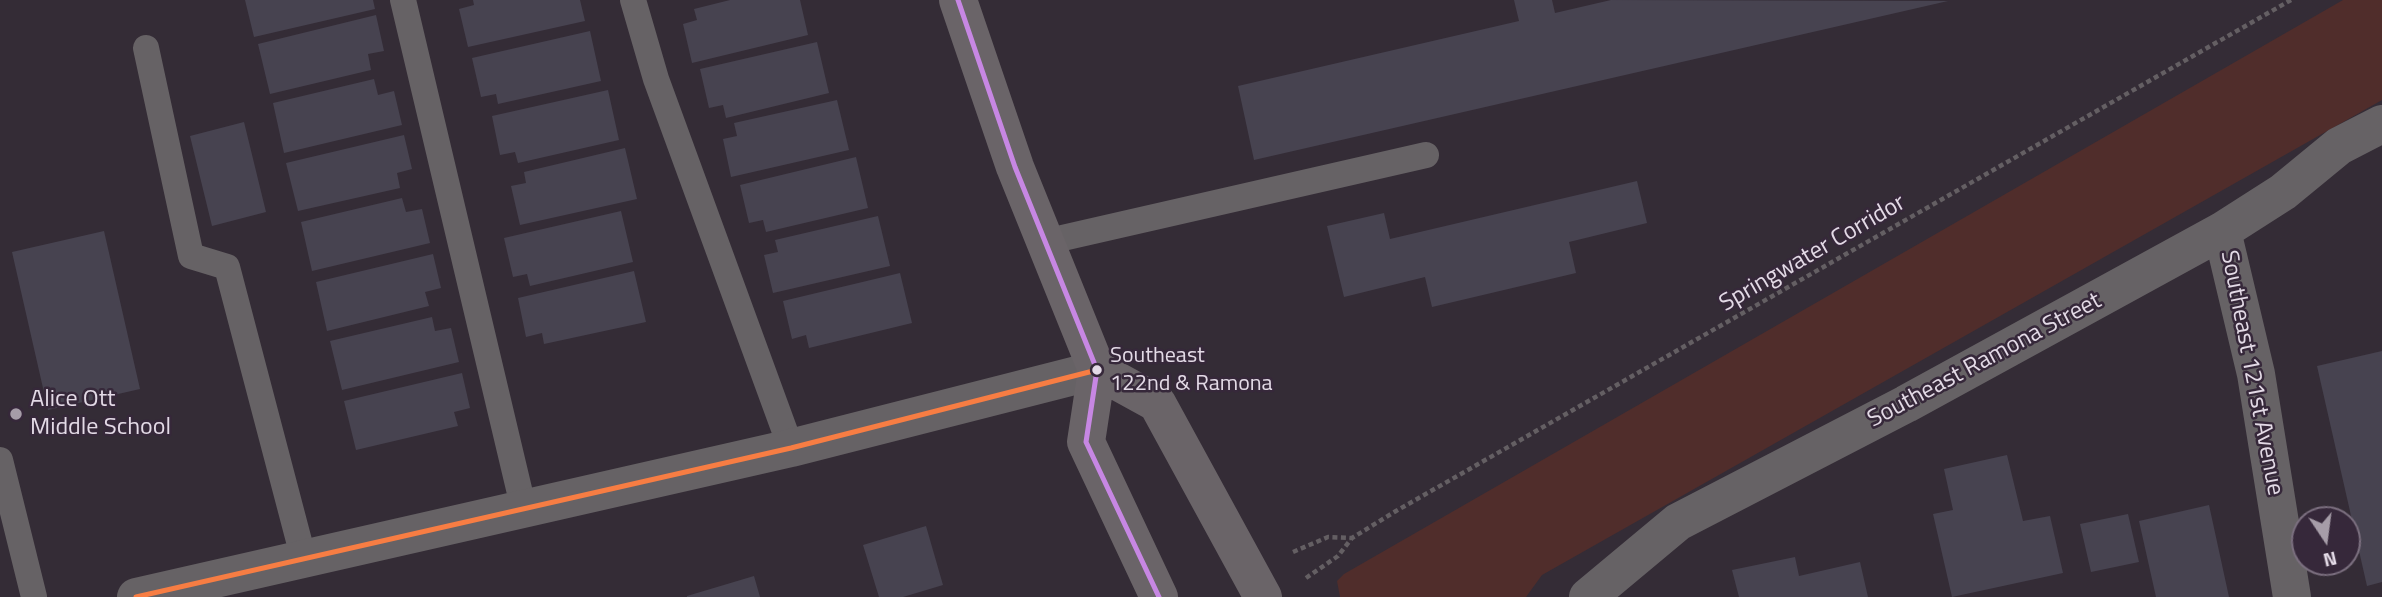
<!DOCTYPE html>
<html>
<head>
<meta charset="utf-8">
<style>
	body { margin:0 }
	#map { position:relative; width:2382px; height:597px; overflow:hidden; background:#342c36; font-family:"Titillium Web",sans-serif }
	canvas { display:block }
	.north { position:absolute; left:2291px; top:506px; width:70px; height:70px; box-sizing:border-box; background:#36283a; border:2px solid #7b6f7f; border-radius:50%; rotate:167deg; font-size:19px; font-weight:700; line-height:28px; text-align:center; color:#e3dae6 }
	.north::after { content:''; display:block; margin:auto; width:24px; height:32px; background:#a69da8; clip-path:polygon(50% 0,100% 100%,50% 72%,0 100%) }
</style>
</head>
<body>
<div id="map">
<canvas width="2382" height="597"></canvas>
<div class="north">N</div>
</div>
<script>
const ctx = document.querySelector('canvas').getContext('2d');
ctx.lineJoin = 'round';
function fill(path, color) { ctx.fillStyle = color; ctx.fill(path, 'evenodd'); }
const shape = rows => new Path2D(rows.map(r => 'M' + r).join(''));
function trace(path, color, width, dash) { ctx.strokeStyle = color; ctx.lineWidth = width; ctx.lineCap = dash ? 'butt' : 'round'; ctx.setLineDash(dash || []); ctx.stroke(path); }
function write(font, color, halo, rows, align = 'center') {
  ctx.font = font + ' "Titillium Web",sans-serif'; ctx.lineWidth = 5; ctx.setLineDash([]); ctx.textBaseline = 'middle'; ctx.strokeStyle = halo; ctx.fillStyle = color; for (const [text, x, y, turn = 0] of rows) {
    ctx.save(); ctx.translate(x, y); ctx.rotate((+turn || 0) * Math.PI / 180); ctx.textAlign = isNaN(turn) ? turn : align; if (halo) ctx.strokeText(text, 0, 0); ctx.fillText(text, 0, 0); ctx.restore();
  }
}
fill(shape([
	[2343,0,2382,0,2382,100,1542,575,1526,597,1340,597,1337,581,1344,574]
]), '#502d2b');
fill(shape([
	[245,0,373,0,375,9,254,37],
	[473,0,580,0,585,21,468,47,459,9,474,5],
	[730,0,800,0,808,35,692,63,683,24,697,20,694,9],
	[1514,0,1552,0,1555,13,1611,0,1948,1,1254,160,1238,86,1519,21],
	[376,15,384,51,368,54,371,70,270,94,258,44],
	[590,31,601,81,498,104,496,94,481,97,472,58],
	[817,42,829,93,726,118,723,105,709,108,700,69],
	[374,79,378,95,394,91,402,125,284,153,273,103],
	[608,90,619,140,518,163,515,152,500,155,492,116],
	[837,100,849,150,731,177,723,139,737,136,734,123],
	[244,122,266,212,212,226,190,136],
	[404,135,412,169,397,173,400,188,298,211,286,163],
	[625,148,637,199,520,225,511,186,526,183,524,172],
	[856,157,868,208,766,232,763,220,749,223,740,185],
	[1637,181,1647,223,1569,242,1576,273,1432,307,1425,277,1344,297,1327,226,1384,213,1390,239],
	[402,198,406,212,422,209,430,243,312,271,301,222],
	[621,211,633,262,530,286,527,274,513,277,504,238],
	[878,216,890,266,773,293,764,255,778,252,775,240],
	[104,231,140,389,48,410,12,252],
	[433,254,441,288,425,292,429,306,327,331,316,282],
	[634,271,646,322,544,344,542,333,526,337,518,298],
	[900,273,912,323,809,348,806,335,792,339,783,301],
	[432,317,435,331,451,328,459,362,342,390,330,341],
	[2382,351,2382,582,2367,586,2317,366],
	[462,373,470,408,454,412,458,426,356,450,344,401],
	[2007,455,2023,521,2050,516,2063,573,1952,597,1933,514,1953,510,1944,469],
	[2209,505,2229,597,2156,597,2139,521],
	[2128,514,2139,562,2091,572,2080,524],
	[926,526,943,585,903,597,879,597,863,545],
	[1795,557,1799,576,1860,562,1868,597,1739,597,1732,570],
	[754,576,760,597,687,597,687,596]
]), '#474350');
trace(shape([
	[1293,552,1328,537,1351,538],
	[1306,578,1338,556,1352,538,1396,511,2291,0]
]), '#645f63', 4.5, [5, 3.5]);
trace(shape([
	[403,0,524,510],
	[633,0,656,79,791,448],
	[146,48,191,256,227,267,304,560],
	[1045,242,1426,155],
	[0,460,34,597]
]), '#666265', 26);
trace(shape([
	[2222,231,2256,374,2292,597],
	[136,597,791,448,1097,370],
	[1588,597,1678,522,1906,404,2222,231,2283,192,2339,146,2382,124]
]), '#666265', 38);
trace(shape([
	[958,0,1015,167,1097,370,1086,442,1159,597],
	[1097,370,1157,403,1263,597]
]), '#6a6468', 38);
trace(shape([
	[958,0,1015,167,1097,370,1086,442,1159,597]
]), '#c787e3', 5);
trace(shape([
	[136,597,791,448,1097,370]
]), '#f77d43', 5);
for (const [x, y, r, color] of [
	[1097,370,6,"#e3dae6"],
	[16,414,7,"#a69da8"]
]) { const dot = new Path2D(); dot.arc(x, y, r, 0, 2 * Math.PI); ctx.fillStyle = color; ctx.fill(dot); trace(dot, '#36283a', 2.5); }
write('22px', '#e3dae6', '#36283a', [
	["Southeast",1110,357],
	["122nd & Ramona",1110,385]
], 'left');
write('24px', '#e3dae6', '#36283a', [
	["Springwater Corridor",1813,254,-30],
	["Southeast Ramona Street",1985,361,-28],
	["Southeast 121st Avenue",2251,373,79]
]);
write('24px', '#e3dae6', '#36283a', [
	["Alice Ott",30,400],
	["Middle School",30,428]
], 'left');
</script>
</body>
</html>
